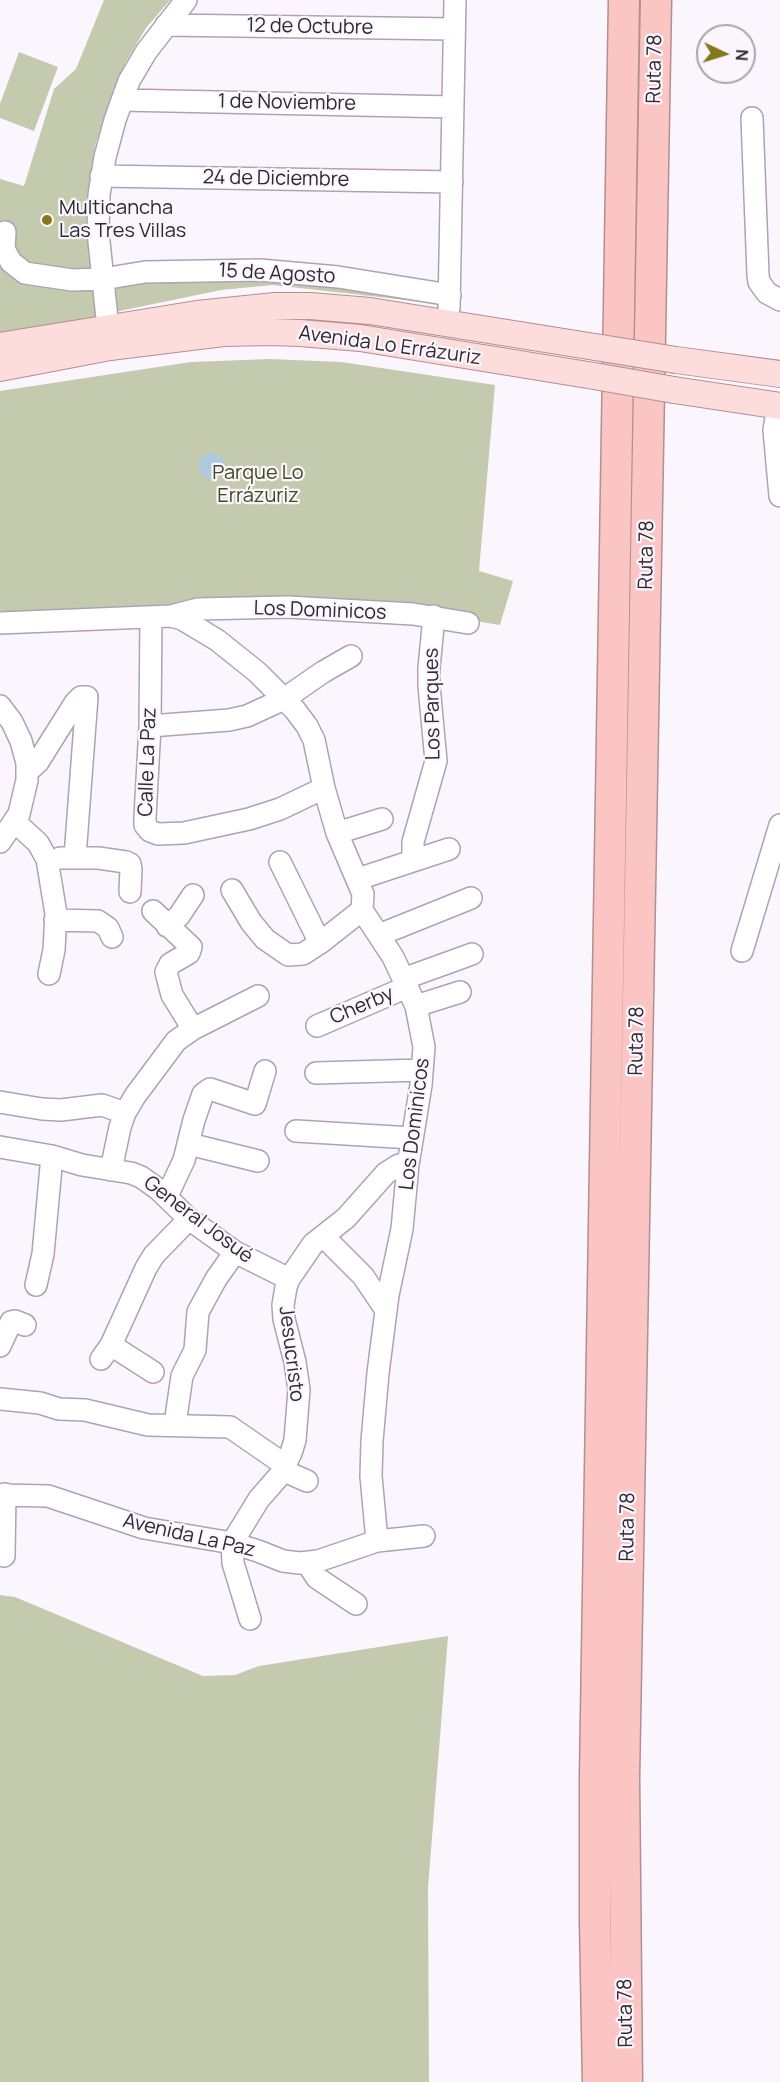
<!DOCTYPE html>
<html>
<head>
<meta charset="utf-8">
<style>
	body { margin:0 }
	#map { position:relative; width:780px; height:2082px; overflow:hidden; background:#fbf6fe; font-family:Manrope,sans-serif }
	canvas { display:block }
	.north { position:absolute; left:696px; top:24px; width:60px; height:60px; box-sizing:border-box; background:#fbf6fe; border:2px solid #a9a4ac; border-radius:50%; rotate:94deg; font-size:16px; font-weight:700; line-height:24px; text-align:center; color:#2e2931 }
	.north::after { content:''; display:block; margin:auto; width:21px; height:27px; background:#85781c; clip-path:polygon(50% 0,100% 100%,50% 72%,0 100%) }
</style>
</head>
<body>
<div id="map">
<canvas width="780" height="2082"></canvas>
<div class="north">N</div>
</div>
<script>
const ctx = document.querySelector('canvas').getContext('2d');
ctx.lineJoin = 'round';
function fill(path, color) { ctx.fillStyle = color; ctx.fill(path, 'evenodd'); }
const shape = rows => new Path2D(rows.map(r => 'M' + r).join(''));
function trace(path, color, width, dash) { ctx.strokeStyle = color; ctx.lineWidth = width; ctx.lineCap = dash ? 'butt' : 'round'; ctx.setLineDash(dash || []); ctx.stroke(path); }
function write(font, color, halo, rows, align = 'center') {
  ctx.font = font + ' Manrope,sans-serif'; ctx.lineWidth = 4.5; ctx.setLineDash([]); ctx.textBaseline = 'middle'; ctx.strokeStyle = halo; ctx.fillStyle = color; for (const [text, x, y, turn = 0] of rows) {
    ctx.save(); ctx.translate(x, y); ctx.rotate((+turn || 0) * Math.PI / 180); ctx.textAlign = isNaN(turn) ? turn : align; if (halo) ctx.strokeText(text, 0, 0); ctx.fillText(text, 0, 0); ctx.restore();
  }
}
fill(shape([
	[104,0,170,0,146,28,128,58,113,90,95,146,86,205,89,260,95,283,97,317,0,335,0,179,24,186,54,89,76,69],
	[19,52,58,67,34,131,0,118,0,104],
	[257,273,433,297,432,303,273,285,221,290,115,312,111,285],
	[270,359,341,362,495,385,479,571,513,581,500,625,394,608,0,615,0,391,191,362],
	[0,1595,15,1597,203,1676,235,1675,259,1666,448,1636,428,1888,429,2082,0,2082]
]), '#c4caad');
fill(shape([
	'199 466a13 13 0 1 1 26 0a13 13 0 1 1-26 0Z'
]), '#aecade');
const minor = shape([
	[166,25,454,29],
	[122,100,453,107],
	[752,118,758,275,759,282,767,293,780,300],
	[101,176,452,182],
	[5,232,4,249,11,262,25,273,72,280,103,279,145,272,260,270,338,277,450,295],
	[449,308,455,0],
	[108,328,98,232,99,195,105,157,115,120,129,81,146,52,186,0],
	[778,406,774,430,780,496],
	[171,616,198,609,288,607,413,614,468,623],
	[151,617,150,726,145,817,145,825,150,831,158,834,184,833,249,819,280,809,324,788],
	[0,623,171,616,182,619,217,640,257,672,295,710,307,726,314,740,324,788,337,833,363,894,362,910,393,957,416,1006,424,1047,421,1085,408,1165,402,1229,388,1295,378,1373,372,1441,371,1476,377,1541],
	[0,706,12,722,21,741,27,763,27,780,19,814,0,842],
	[150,726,229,720,247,716,284,699,323,672,351,656],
	[27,772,38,762,75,703,81,697,87,697,75,857],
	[15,822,38,843,47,859,56,914,54,950,49,974],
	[337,833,382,819],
	[60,858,98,858,126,862,130,864,131,869,130,892],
	[413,860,413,842,436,761,429,686,429,668,434,616],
	[280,862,320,943],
	[358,879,449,849],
	[232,890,251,922,265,939,288,955,303,954,320,943,362,910],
	[153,911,191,947,189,953,170,964,166,972,172,995,193,1029],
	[55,920,98,921,108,928,112,937],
	[167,926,179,916,193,895],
	[379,935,471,898],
	[742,951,780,825],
	[403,979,472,954],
	[416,1006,460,992],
	[317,1026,407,987],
	[316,1073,422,1070],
	[0,1102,42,1109,61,1110,102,1105,125,1113],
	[296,1131,412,1138],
	[189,1144,258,1161],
	[0,1147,52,1156,82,1165,131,1173,141,1177,158,1189,189,1219,235,1252,289,1279],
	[111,1170,120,1127,125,1113,135,1096,176,1041,193,1029,258,996],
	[167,1196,184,1160,194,1120,203,1094,210,1089,255,1104,265,1071],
	[323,1236,363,1276,386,1310],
	[36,1285,43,1254,52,1156],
	[111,1345,153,1372],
	[0,1346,11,1322,15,1321,25,1325],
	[101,1359,111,1345,146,1268,154,1255,189,1219],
	[0,1399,40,1403,59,1409,85,1410,148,1425,230,1427,285,1465],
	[175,1424,182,1376,195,1350,198,1312,216,1279,235,1252],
	[282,1470,307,1481],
	[0,1495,48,1496,144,1528,232,1543,258,1551,283,1561,300,1563,318,1561,377,1541,424,1536],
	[4,1556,5,1494],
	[307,1563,317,1578,356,1604],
	[250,1619,233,1563,232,1543,259,1499,280,1475,291,1453,295,1440,299,1390,295,1362,284,1319,283,1305,286,1287,289,1279,313,1244,346,1218,386,1173,399,1165,408,1165]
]);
const major = shape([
	[0,346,197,314,275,306,310,306,370,311,595,347],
	[676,360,780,374],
	[0,368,110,347,223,333,271,332,300,333,360,338,594,376],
	[674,390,780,406]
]);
const highway = shape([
	[598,2082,595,1922,595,1776,624,0],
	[627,2082,624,1777,656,0]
]);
trace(minor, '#aea2b4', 24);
trace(major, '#b38e91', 28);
trace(highway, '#b38e91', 33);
trace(minor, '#fff', 21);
trace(major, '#fddcdc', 26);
trace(highway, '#fbc5c4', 30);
const majorBridge = shape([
	[595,347,676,360],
	[594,376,674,390]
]);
trace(majorBridge, '#b38e91', 28, []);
trace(majorBridge, '#fddcdc', 26);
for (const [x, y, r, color] of [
	[47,220,6,"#85781c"]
]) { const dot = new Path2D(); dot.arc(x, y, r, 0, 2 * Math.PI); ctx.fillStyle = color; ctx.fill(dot); trace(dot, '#fbf6fe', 2); }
write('20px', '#2e2931', '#fbf6fe', [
	["12 de Octubre",310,27,1],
	["Ruta 78",655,69,-89],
	["1 de Noviembre",287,103,1],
	["24 de Diciembre",276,179,1],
	["15 de Agosto",277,274,3],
	["Avenida Lo Errázuriz",390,346,8],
	["Ruta 78",647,555,-89],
	["Los Dominicos",320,611,2],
	["Los Parques",433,704,-91],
	["Calle La Paz",148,762,-88],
	["Cherby",362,1006,-23],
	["Ruta 78",637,1041,-89],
	["Los Dominicos",415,1124,-83],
	["General Josué",198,1220,37],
	["Jesucristo",291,1354,83],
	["Ruta 78",628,1527,-89],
	["Avenida La Paz",189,1536,13],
	["Ruta 78",626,2013,-91]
]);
write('20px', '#2e2931', '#fbf6fe', [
	["Multicancha",59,208],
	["Las Tres Villas",59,231]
], 'left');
write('20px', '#434918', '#fbf6fe', [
	["Parque Lo",258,473],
	["Errázuriz",258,496]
]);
</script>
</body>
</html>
